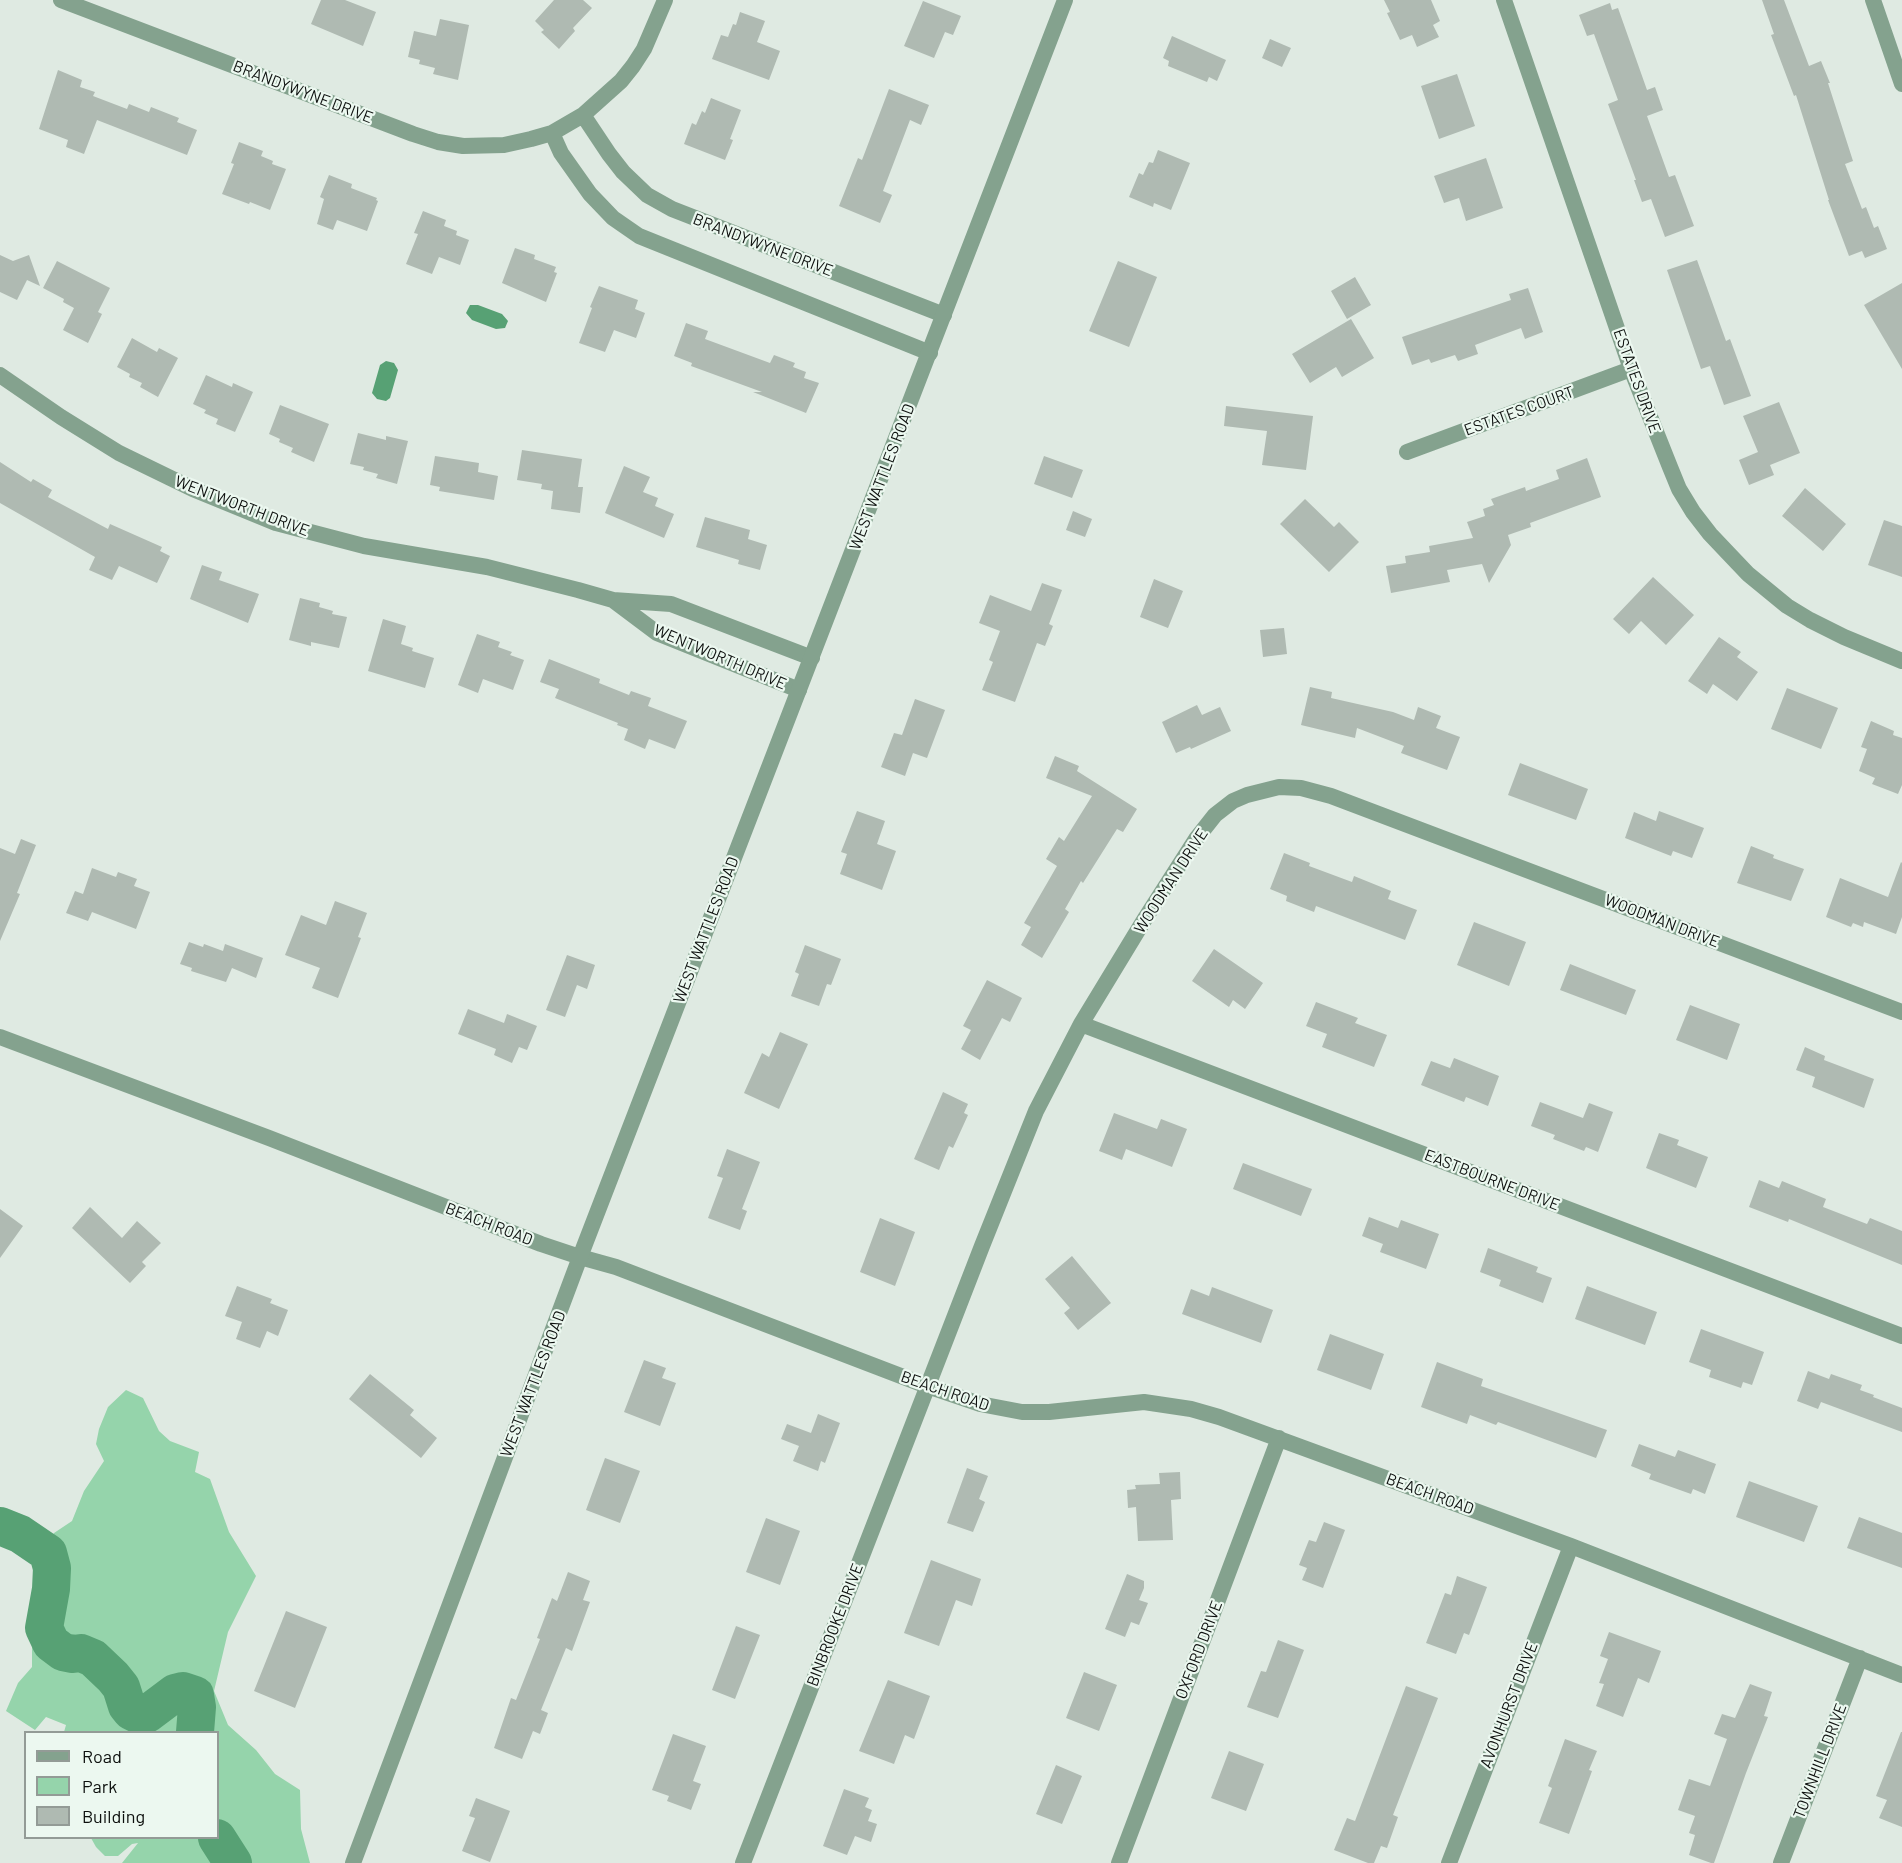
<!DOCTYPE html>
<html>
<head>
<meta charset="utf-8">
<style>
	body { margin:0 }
	#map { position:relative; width:1902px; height:1863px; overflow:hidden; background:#dfeae2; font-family:Barlow,sans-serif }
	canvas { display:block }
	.legend { position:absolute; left:24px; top:1731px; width:195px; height:108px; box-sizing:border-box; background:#ecf8f0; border:2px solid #939b96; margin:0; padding:8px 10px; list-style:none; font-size:18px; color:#0d100e }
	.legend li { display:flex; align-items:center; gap:12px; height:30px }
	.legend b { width:30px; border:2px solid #939b96 }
</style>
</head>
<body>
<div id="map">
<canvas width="1902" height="1863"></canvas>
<ul class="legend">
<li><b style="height:8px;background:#84a28e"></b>Road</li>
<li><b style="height:16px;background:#95d4ab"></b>Park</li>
<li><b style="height:16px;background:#afbab2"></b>Building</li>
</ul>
</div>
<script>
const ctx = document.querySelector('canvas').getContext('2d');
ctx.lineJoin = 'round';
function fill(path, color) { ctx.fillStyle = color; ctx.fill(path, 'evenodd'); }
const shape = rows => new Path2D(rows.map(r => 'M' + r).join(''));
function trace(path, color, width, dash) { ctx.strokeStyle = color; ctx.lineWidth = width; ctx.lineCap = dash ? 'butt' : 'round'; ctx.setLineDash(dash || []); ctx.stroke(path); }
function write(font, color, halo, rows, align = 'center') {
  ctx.font = font + ' Barlow,sans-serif'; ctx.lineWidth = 4.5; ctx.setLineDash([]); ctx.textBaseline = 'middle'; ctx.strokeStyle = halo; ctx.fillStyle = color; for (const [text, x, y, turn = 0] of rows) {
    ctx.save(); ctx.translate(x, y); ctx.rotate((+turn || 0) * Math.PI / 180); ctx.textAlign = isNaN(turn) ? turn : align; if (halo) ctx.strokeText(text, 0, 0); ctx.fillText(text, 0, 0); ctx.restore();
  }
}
fill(shape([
	[126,1390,143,1398,159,1431,170,1441,199,1452,195,1472,210,1479,229,1532,256,1576,228,1632,214,1691,228,1725,256,1750,275,1774,300,1790,301,1829,310,1863,122,1863,138,1843,132,1844,118,1856,105,1856,96,1847,91,1838,218,1838,218,1732,64,1732,66,1725,46,1717,35,1730,6,1711,18,1683,32,1667,32,1626,42,1603,42,1576,38,1557,54,1533,72,1521,84,1491,104,1461,96,1444,99,1429,108,1407]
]), '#95d4ab');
fill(shape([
	[470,305,478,305,502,314,508,321,505,328,496,329,472,320,466,313],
	[386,361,394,363,398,370,390,398,386,401,377,399,372,393,380,365]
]), '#57a174');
trace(shape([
	[0,1526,20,1534,48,1553,52,1568,51,1589,44,1628,51,1643,63,1652,73,1654,81,1653,93,1658,113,1677,121,1687,127,1706,131,1711,139,1715,147,1714,175,1693,183,1691,195,1695,197,1707,195,1732],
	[217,1838,233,1863]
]), '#57a174', 38);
fill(shape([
	[321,0,345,0,376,12,363,46,311,24],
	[554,0,583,0,592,8,573,28,575,31,559,49,541,32,544,30,535,21],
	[1384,0,1431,0,1440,21,1433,25,1439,37,1417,47,1412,35,1400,40,1387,13,1390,12],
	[1762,0,1784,0,1809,66,1821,61,1830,83,1828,83,1853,161,1845,164,1862,209,1866,207,1874,228,1878,226,1887,249,1865,258,1862,251,1849,256,1828,200,1829,200,1796,95,1794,96,1771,35,1774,34],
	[923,1,961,16,953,35,945,32,934,58,904,46],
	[1610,3,1612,10,1618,8,1647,90,1655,87,1663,110,1647,116,1669,177,1675,175,1694,226,1665,237,1651,199,1642,202,1634,180,1636,180,1608,104,1618,100,1594,34,1587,36,1579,15],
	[740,12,765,21,757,42,780,51,769,80,712,59,721,35,728,37,733,24,736,25],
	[440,19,469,25,458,80,433,74,435,68,419,64,420,60,408,57,414,31,436,36],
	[1172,36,1226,60,1217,81,1209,77,1207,82,1168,66,1169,61,1163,58],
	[1270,39,1291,48,1282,67,1262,58],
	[58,70,82,80,80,87,95,92,93,96,127,109,129,104,149,112,151,107,179,118,177,122,197,130,187,155,97,120,84,154,66,147,68,140,39,129],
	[1457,74,1475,126,1439,139,1421,86],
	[889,89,929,105,921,125,910,120,883,191,892,195,880,223,839,206,858,158,862,160],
	[711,98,741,110,730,139,733,140,725,160,684,144,692,123,696,125,702,111,705,113],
	[239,142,263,151,261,156,273,161,272,164,286,169,270,210,250,202,249,204,222,194,234,164,231,163],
	[1158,150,1190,163,1171,210,1154,203,1153,207,1129,197,1139,173,1143,175,1149,162,1153,163],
	[1486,158,1503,208,1466,221,1459,198,1444,203,1434,176],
	[329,175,352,184,351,188,377,198,376,200,378,201,367,231,337,220,333,230,317,224,324,199,320,197],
	[423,211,446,220,444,226,457,231,456,235,469,240,460,265,439,257,432,274,406,264,418,234,414,233],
	[515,248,535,255,534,259,556,267,554,272,557,273,546,302,502,283],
	[0,255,13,261,29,255,40,286,27,280,17,300,0,292],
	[1697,260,1726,341,1730,339,1751,396,1724,405,1710,366,1701,369,1667,270],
	[57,261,110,288,98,312,102,314,88,343,63,330,74,308,63,302,64,299,43,288],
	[1118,261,1157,277,1129,347,1089,331],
	[1355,277,1371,305,1347,319,1331,291],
	[1902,283,1902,369,1864,305],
	[599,286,638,300,635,309,645,313,636,338,614,330,605,352,579,343,592,308,590,307],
	[1528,288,1543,332,1525,339,1521,328,1475,345,1478,354,1458,361,1455,355,1431,363,1429,359,1412,365,1402,337,1511,300,1509,294],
	[1351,319,1374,358,1342,377,1336,367,1310,383,1292,354],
	[686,323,708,331,705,339,770,363,774,355,795,363,793,367,806,372,804,378,819,383,806,413,753,392,762,392,691,366,692,363,674,356],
	[132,338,157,352,159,348,178,358,158,397,140,387,142,383,129,377,130,374,117,367],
	[206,375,232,387,233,383,253,392,235,432,216,424,218,419,204,413,206,410,193,404],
	[1779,402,1800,453,1770,465,1774,475,1749,485,1739,460,1758,452,1743,416],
	[280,405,329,424,314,462,291,452,293,448,279,442,280,439,269,434],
	[1226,406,1313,416,1306,470,1262,465,1267,431,1224,426],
	[358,433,386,440,386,436,408,441,397,484,376,478,378,474,363,470,364,467,350,464],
	[522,450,582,459,578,487,583,487,580,513,551,509,553,491,541,489,542,484,517,480],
	[435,456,479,463,478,472,498,476,494,500,439,491,440,487,430,485],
	[1044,456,1083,470,1072,498,1034,484],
	[1587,458,1601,497,1530,523,1531,527,1508,535,1511,545,1489,583,1482,564,1447,570,1450,582,1391,593,1386,566,1406,563,1405,556,1430,552,1429,546,1473,538,1467,522,1485,516,1483,509,1494,505,1491,499,1525,487,1526,491,1559,479,1556,470],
	[0,462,31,482,33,479,52,490,48,497,108,529,110,524,162,547,160,551,170,556,157,583,119,566,112,580,89,570,95,557,0,503],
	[624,466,650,477,643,492,658,498,655,506,674,514,664,538,605,513],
	[1805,488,1846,524,1823,551,1782,516],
	[1305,499,1334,527,1339,522,1359,542,1329,572,1280,524],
	[1073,511,1092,519,1085,537,1066,530],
	[705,517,750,530,748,539,767,545,760,570,738,564,739,560,696,547],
	[1884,520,1902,526,1902,577,1868,565],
	[202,565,222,572,219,580,259,594,248,623,190,599],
	[1653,577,1694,615,1666,645,1641,621,1629,634,1613,619],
	[1154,579,1183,591,1168,628,1140,617],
	[1042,583,1062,590,1049,624,1053,626,1045,646,1037,643,1015,702,982,690,993,662,989,660,1000,631,979,623,990,595,1031,611],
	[300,598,320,603,319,607,333,611,332,614,347,617,339,648,311,642,311,646,289,640],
	[383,619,406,626,401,644,413,648,412,651,434,658,425,688,368,671],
	[1284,628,1287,654,1263,657,1260,630],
	[477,634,500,642,498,647,512,652,510,655,524,660,513,690,483,679,478,693,458,685],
	[1719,637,1741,652,1737,657,1758,672,1737,701,1713,684,1707,694,1688,681],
	[549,659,600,679,599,683,629,695,631,691,651,698,648,706,687,721,675,749,649,739,645,749,624,740,628,729,617,725,618,723,555,698,559,689,540,682],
	[1310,687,1332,692,1331,698,1393,712,1414,720,1418,707,1441,716,1436,728,1460,737,1447,770,1401,753,1404,746,1357,728,1355,738,1301,725],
	[1787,688,1838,708,1821,749,1771,729],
	[915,699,945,710,927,758,913,753,905,776,881,767,894,733,902,735],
	[1197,705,1202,715,1220,707,1231,731,1191,749,1190,747,1176,753,1162,722],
	[1871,721,1894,731,1893,735,1902,738,1902,785,1898,794,1872,784,1875,778,1859,771,1867,749,1861,747],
	[1055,756,1079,766,1077,771,1137,809,1123,832,1117,829,1083,883,1081,881,1065,909,1069,912,1042,958,1021,945,1031,927,1024,923,1057,866,1046,859,1059,837,1064,841,1092,796,1046,778],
	[1520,763,1588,789,1576,820,1508,795],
	[857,811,885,821,877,844,896,851,882,890,840,874,847,854,841,852],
	[1659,811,1704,828,1692,858,1673,851,1671,856,1625,838,1634,812,1656,821],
	[21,839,36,845,17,893,20,894,0,941,0,848,15,854],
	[1751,846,1774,855,1773,858,1804,869,1791,901,1737,883],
	[1284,853,1310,863,1309,866,1352,882,1354,876,1391,891,1388,899,1417,910,1405,940,1316,906,1314,912,1286,901,1287,896,1270,889],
	[1901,862,1902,863,1902,917,1896,934,1864,922,1863,927,1853,923,1851,927,1826,917,1840,878,1888,897],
	[92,868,116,877,118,872,137,879,134,886,150,892,136,929,92,912,88,921,66,913,75,891,83,894],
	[335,901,367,913,358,937,361,938,338,998,312,988,320,968,285,955,301,915,326,925],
	[1474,922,1526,942,1509,986,1457,965],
	[189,942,203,947,204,944,223,951,225,944,263,958,256,978,232,968,226,982,191,971,192,968,180,964],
	[805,945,841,959,831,985,827,984,819,1006,791,996,799,974,795,972],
	[1214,949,1263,983,1245,1009,1233,1000,1229,1007,1192,981],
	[567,955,595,965,587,989,577,985,565,1017,546,1010],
	[1570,964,1636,990,1626,1015,1560,990],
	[987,980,1022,998,1010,1022,1002,1018,980,1060,961,1049,971,1030,963,1026],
	[1316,1002,1358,1018,1355,1023,1387,1035,1374,1067,1322,1047,1327,1034,1306,1026],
	[1690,1005,1740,1024,1727,1060,1676,1040],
	[468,1009,504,1023,507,1014,537,1026,527,1050,519,1047,512,1063,494,1055,496,1049,458,1034],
	[780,1032,808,1044,779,1109,744,1093,762,1053,769,1057],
	[1805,1047,1825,1056,1824,1060,1874,1079,1864,1108,1812,1087,1815,1077,1796,1070],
	[1454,1058,1499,1076,1488,1106,1466,1097,1464,1102,1421,1085,1431,1061,1450,1068],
	[943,1092,968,1104,964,1113,968,1115,953,1148,949,1146,939,1170,914,1159],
	[1540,1102,1583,1118,1589,1103,1613,1112,1598,1152,1586,1147,1584,1151,1553,1139,1555,1135,1531,1126],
	[1114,1113,1157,1129,1161,1119,1187,1129,1172,1167,1126,1149,1122,1160,1099,1151],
	[1659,1133,1679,1140,1677,1145,1708,1157,1696,1188,1646,1168],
	[727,1149,760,1162,742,1209,747,1211,740,1230,708,1218,723,1178,717,1176],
	[1243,1163,1312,1189,1301,1216,1233,1189],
	[1759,1180,1779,1188,1782,1181,1826,1199,1823,1207,1867,1224,1870,1218,1902,1231,1902,1265,1789,1219,1788,1222,1749,1207],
	[90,1207,122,1238,137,1221,161,1243,142,1262,146,1266,130,1283,72,1228],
	[0,1209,23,1226,0,1258],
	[1369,1217,1398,1228,1401,1220,1439,1234,1426,1269,1380,1252,1383,1244,1362,1236],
	[880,1218,915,1232,895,1286,860,1272],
	[1488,1248,1538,1267,1536,1272,1552,1278,1543,1303,1499,1286,1501,1280,1480,1272],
	[1072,1256,1111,1303,1078,1330,1064,1313,1070,1308,1045,1279],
	[237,1286,272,1299,270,1303,288,1310,278,1336,267,1331,260,1348,236,1339,242,1322,225,1316],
	[1587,1286,1657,1312,1645,1345,1575,1319],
	[1212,1287,1273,1310,1261,1343,1182,1314,1191,1289,1209,1296],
	[1701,1329,1764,1352,1752,1385,1743,1382,1741,1388,1709,1377,1711,1370,1689,1362],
	[1330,1334,1384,1354,1371,1390,1317,1370],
	[644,1360,666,1368,662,1378,676,1383,660,1426,624,1412],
	[1437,1362,1483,1379,1481,1386,1607,1430,1596,1458,1498,1422,1496,1425,1470,1415,1467,1424,1421,1407],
	[1808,1371,1829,1379,1831,1374,1862,1385,1860,1390,1874,1395,1873,1397,1902,1408,1902,1432,1821,1402,1818,1409,1797,1401],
	[370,1374,414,1410,410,1415,437,1438,421,1458,349,1399],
	[818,1414,840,1423,825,1463,821,1461,818,1471,793,1461,799,1446,781,1439,787,1424,811,1433],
	[1639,1444,1675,1457,1678,1450,1716,1464,1705,1494,1693,1489,1691,1494,1649,1479,1651,1474,1631,1466],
	[605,1458,640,1471,620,1523,586,1510],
	[967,1468,988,1476,979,1499,985,1502,973,1532,947,1523],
	[1180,1472,1181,1499,1171,1500,1173,1540,1138,1541,1136,1507,1128,1508,1127,1490,1136,1489,1135,1485,1160,1484,1159,1473],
	[1749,1481,1818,1506,1804,1542,1736,1517],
	[1859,1517,1902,1533,1902,1568,1847,1548],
	[766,1518,800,1531,780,1585,746,1572],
	[1324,1522,1345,1530,1323,1588,1302,1580,1307,1568,1299,1565,1309,1540,1316,1542],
	[931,1560,981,1579,972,1606,956,1600,939,1646,904,1633],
	[568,1572,590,1581,583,1600,590,1602,572,1651,566,1648,541,1710,548,1713,540,1734,533,1731,522,1759,494,1748,511,1698,516,1700,540,1639,537,1638,552,1598,557,1601],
	[1127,1574,1144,1581,1144,1588,1139,1600,1148,1603,1139,1625,1131,1622,1125,1637,1105,1629],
	[1457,1576,1487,1587,1469,1635,1464,1633,1456,1654,1426,1643,1445,1593,1451,1595],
	[286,1611,327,1627,295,1708,254,1691],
	[736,1626,760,1635,735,1699,712,1690],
	[1609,1632,1661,1651,1649,1683,1638,1678,1623,1717,1596,1706,1604,1684,1599,1683,1608,1659,1600,1656],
	[1278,1640,1304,1650,1278,1718,1247,1707,1261,1671,1266,1672],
	[1084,1672,1117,1685,1099,1731,1066,1718],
	[888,1680,930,1696,914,1739,905,1735,894,1764,859,1751],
	[1750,1684,1772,1692,1764,1716,1768,1717,1746,1773,1714,1863,1711,1863,1689,1855,1695,1835,1689,1833,1695,1816,1678,1810,1689,1779,1710,1786,1727,1739,1714,1734,1722,1714,1735,1718],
	[1406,1686,1438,1698,1393,1815,1398,1817,1387,1848,1381,1846,1374,1863,1368,1863,1334,1850,1347,1818,1355,1821],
	[1901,1732,1902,1732,1902,1827,1879,1818,1887,1800,1876,1796],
	[673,1734,706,1746,693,1781,701,1784,691,1810,667,1801,669,1796,652,1790],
	[1565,1739,1597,1751,1589,1770,1592,1771,1569,1834,1539,1823,1552,1788,1548,1786],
	[1229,1751,1264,1764,1246,1811,1211,1798],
	[1056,1765,1082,1776,1062,1824,1036,1814],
	[844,1789,869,1798,865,1807,872,1810,868,1821,877,1824,871,1842,855,1836,847,1855,823,1846],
	[476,1798,510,1811,490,1862,462,1851,475,1818,469,1816]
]), '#afbab2');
trace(shape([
	[61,0,413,134,438,142,463,146,504,145,531,139,552,133,583,115,621,81,633,66,644,49,665,0],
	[1504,0,1631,369,1670,467,1679,489,1693,512,1710,534,1728,553,1748,574,1787,606,1810,620,1844,637,1902,661],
	[1873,0,1902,84],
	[583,115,609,154,623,172,647,195,672,209,944,315],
	[552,133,561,153,590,194,613,218,639,236,930,353],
	[0,375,61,417,119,453,193,489,276,523,364,546,487,567,578,590,613,600],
	[1407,452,1631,369],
	[799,690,657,633,613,600,671,604,812,658],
	[1081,1024,1902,1336],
	[580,1257,616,1267,927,1386,980,1404,1022,1412,1049,1412,1144,1402,1191,1409,1219,1417,1571,1546,1902,1675],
	[743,1863,982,1246,1036,1111,1081,1024,1146,917,1196,839,1215,815,1233,801,1247,795,1279,787,1301,788,1331,796,1902,1012],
	[1119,1863,1279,1438],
	[1449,1863,1571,1546],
	[1781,1863,1860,1658]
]), '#84a28e', 16);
trace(shape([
	[0,1037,269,1138,541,1244,580,1257],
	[353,1863,580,1257,1065,0]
]), '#84a28e', 16);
write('16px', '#0d100e', '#ecf8f0', [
	["BRANDYWYNE DRIVE",303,92,21],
	["BRANDYWYNE DRIVE",763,245,21],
	["ESTATES DRIVE",1637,381,70],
	["ESTATES COURT",1519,411,-20],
	["WEST WATTLES ROAD",882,477,-69],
	["WENTWORTH DRIVE",242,506,21],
	["WENTWORTH DRIVE",720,657,23],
	["WOODMAN DRIVE",1171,881,-57],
	["WOODMAN DRIVE",1662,921,21],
	["WEST WATTLES ROAD",706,930,-69],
	["EASTBOURNE DRIVE",1492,1180,21],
	["BEACH ROAD",489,1224,21],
	["WEST WATTLES ROAD",533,1384,-69],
	["BEACH ROAD",945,1391,19],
	["BEACH ROAD",1430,1494,20],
	["BINBROOKE DRIVE",835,1625,-69],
	["OXFORD DRIVE",1199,1650,-69],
	["AVONHURST DRIVE",1509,1705,-69],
	["TOWNHILL DRIVE",1820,1761,-69]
]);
</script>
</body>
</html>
